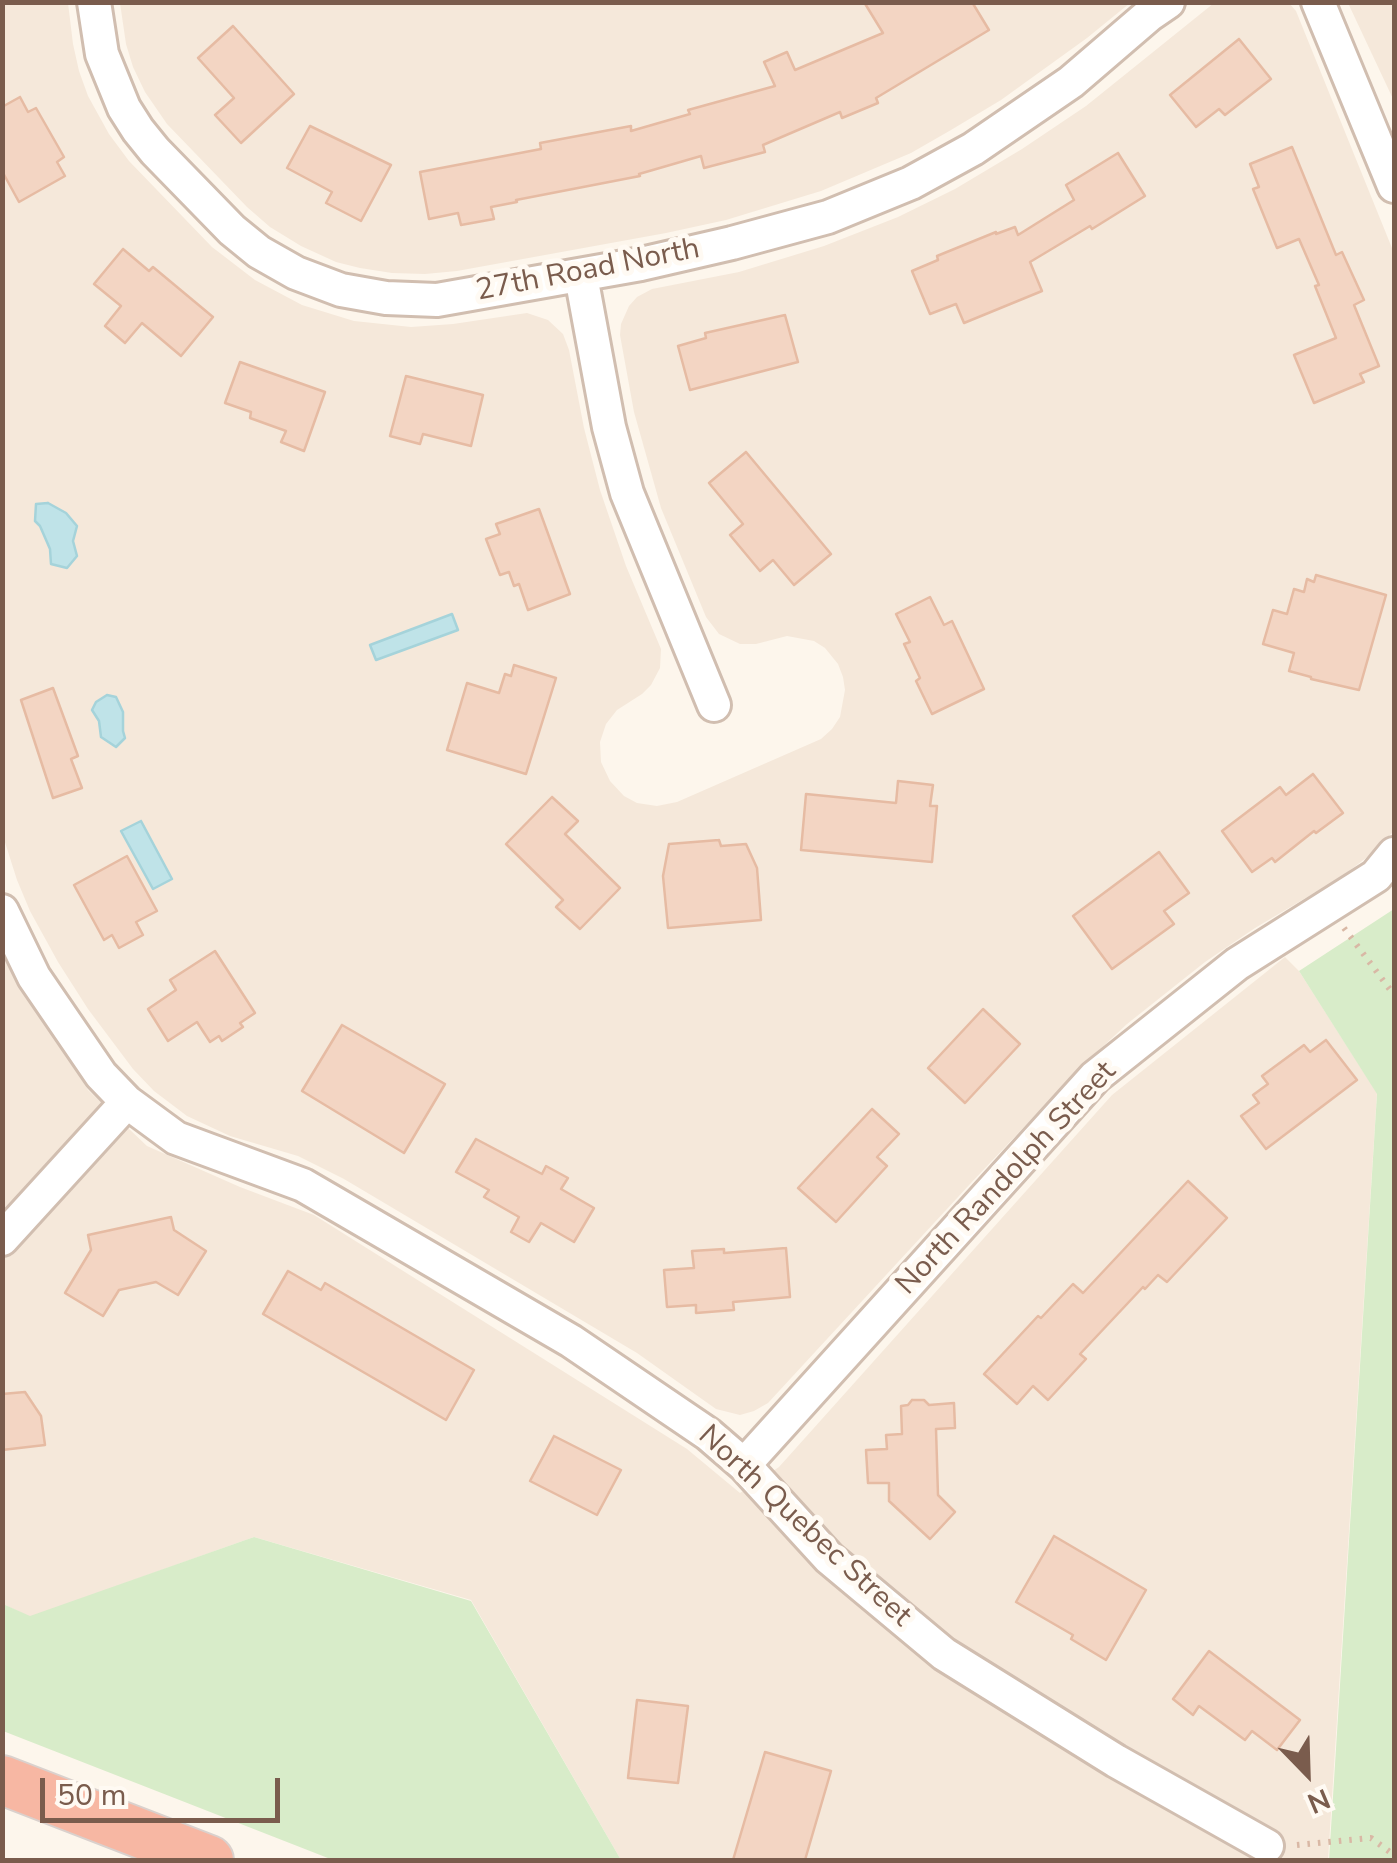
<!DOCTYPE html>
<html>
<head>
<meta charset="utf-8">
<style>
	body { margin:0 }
	#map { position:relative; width:1397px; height:1863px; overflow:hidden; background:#fdf6ec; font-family:"Nunito Sans",sans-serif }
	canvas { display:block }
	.frame { position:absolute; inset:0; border:5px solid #7a5c4d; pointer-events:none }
	.north { position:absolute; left:1257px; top:1723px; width:100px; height:100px; -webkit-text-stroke:8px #fffaf3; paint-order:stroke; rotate:157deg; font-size:28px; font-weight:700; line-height:40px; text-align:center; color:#7a5c4d }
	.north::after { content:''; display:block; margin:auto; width:35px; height:45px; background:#7a5c4d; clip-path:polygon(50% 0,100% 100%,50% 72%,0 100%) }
	.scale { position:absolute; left:40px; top:1778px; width:240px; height:45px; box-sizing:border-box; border:5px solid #7a5c4d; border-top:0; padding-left:12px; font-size:30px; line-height:35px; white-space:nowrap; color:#7a5c4d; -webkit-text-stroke:8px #fffaf3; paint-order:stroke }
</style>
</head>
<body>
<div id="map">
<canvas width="1397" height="1863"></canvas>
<div class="frame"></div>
<div class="north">N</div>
<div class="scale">50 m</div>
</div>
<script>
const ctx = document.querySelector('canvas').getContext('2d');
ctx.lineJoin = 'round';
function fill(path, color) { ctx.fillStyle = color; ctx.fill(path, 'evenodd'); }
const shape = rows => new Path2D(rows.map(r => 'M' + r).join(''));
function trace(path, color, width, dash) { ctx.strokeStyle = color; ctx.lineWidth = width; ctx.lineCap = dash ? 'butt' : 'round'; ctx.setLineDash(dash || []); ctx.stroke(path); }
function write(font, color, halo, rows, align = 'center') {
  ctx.font = font + ' "Nunito Sans",sans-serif'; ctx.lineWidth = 10; ctx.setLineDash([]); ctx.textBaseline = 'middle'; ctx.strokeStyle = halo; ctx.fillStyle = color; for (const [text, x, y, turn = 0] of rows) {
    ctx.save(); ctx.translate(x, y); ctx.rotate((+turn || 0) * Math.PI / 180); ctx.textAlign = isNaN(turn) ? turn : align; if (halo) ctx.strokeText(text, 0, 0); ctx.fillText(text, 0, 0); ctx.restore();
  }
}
fill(shape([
	[2,3,68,3,73,44,79,71,88,96,109,134,129,161,212,247,255,280,302,305,354,321,411,327,453,324,527,313,548,320,563,334,569,350,584,428,600,490,626,566,661,649,660,668,651,685,642,694,617,710,606,724,600,742,601,762,610,781,624,796,637,803,657,806,677,802,821,739,832,729,840,717,845,690,843,677,838,664,825,648,814,641,787,636,756,644,740,644,719,634,706,617,661,508,634,412,620,335,621,324,629,306,637,297,652,289,739,272,824,246,898,217,955,189,1022,149,1086,106,1214,3,1289,3,1296,11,1394,253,1394,831,1366,858,1341,877,1255,928,1205,962,1127,1024,1081,1067,970,1184,768,1403,754,1411,740,1415,716,1409,637,1353,344,1179,298,1156,230,1136,187,1116,154,1091,133,1069,88,1009,58,962,30,911,17,880,3,836],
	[120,3,1130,3,1087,38,1001,100,951,130,911,153,821,191,726,220,666,233,457,271,425,274,392,273,360,268,336,262,301,246,270,227,247,207,167,124,145,92,133,67,126,44],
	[1348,3,1394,3,1394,101],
	[2,951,88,1090,147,1146,240,1187,314,1215,687,1449,740,1493,779,1467,1112,1095,1285,957,1299,971,1377,1093,1328,1860,621,1860,471,1600,254,1537,30,1617,3,1604]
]), '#f5e8da');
fill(shape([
	[1394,909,1394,1860,1329,1860,1377,1094,1299,971],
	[254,1537,471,1601,621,1860,333,1860,3,1731,3,1604,30,1616]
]), '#d8ecc9');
const water = shape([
	[48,503,66,513,77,526,73,541,77,556,67,568,51,564,50,549,40,526,35,521,36,504,48,503],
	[452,614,458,630,376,660,370,645,452,614],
	[107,695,116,697,123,712,123,731,125,738,116,747,101,737,99,721,92,710,96,702,107,695],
	[141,821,172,879,153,889,121,831,141,821]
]);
fill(water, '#bfe3e8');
trace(water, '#a5d3da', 2.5);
const building = shape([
	[864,2,972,2,989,30,876,98,878,103,842,118,840,112,763,145,765,152,704,168,701,156,639,174,640,176,516,200,517,202,491,207,494,219,461,225,458,213,429,219,420,172,541,149,540,143,631,126,631,131,690,114,688,110,775,86,764,62,787,52,795,70,883,33,864,2],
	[233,26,294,94,241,143,215,115,234,98,198,58,233,26],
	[1239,39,1271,79,1225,115,1219,109,1196,127,1170,95,1239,39],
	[20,97,28,112,36,108,64,157,57,162,65,176,19,202,2,171,2,107,20,97],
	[310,126,391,165,361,221,326,203,332,192,287,168,310,126],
	[1292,147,1336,255,1342,252,1364,300,1354,305,1379,366,1360,374,1364,382,1314,403,1294,355,1336,338,1315,286,1319,285,1299,239,1277,248,1253,189,1259,187,1250,164,1292,147],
	[1118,153,1145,196,1092,229,1090,226,1030,262,1042,291,964,323,956,304,930,314,912,271,938,260,937,256,996,232,996,234,1015,227,1018,235,1074,200,1066,185,1118,153],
	[123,249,149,271,153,267,213,317,181,356,142,323,125,343,105,326,121,306,94,284,123,249],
	[785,315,798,362,690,390,678,346,706,338,705,333,785,315],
	[240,362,325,392,304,451,281,442,286,431,250,418,251,412,225,403,240,362],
	[406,376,483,395,471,446,423,434,420,444,390,436,406,376],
	[746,452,831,554,794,585,773,560,760,571,730,535,743,524,709,483,746,452],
	[539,509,570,594,528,610,519,584,514,586,509,572,500,575,486,539,500,534,496,524,539,509],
	[1316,575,1386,595,1359,690,1311,679,1311,677,1289,671,1294,653,1263,644,1273,610,1287,614,1294,589,1304,592,1307,579,1314,582,1316,575],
	[930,597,944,625,952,621,984,689,932,714,916,681,920,678,904,644,910,642,896,614,930,597],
	[514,665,556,678,526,774,447,750,467,683,499,693,505,674,511,676,514,665],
	[53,688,78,756,71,759,82,788,53,798,21,700,53,688],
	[1313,774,1343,813,1316,833,1314,831,1275,862,1272,858,1252,872,1222,831,1280,787,1286,795,1313,774],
	[898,781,933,785,930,806,937,806,932,862,801,850,806,794,896,803,898,781],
	[552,797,578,821,565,834,620,888,580,929,556,907,563,900,506,844,552,797],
	[719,840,721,846,746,844,757,868,761,920,668,928,663,876,669,844,719,840],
	[1159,852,1189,893,1164,911,1174,924,1112,969,1073,916,1159,852],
	[127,856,157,911,136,922,143,935,119,948,112,935,104,940,74,885,127,856],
	[215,951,255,1013,240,1023,243,1027,222,1041,219,1036,210,1042,197,1022,168,1041,148,1009,176,990,170,980,215,951],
	[983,1009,1020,1044,965,1103,928,1068,983,1009],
	[342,1025,445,1084,404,1153,302,1091,342,1025],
	[1326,1040,1357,1080,1266,1149,1241,1116,1259,1103,1253,1095,1268,1084,1262,1076,1304,1045,1310,1052,1326,1040],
	[872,1109,899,1134,877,1157,887,1166,836,1222,798,1188,872,1109],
	[476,1139,542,1174,546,1166,568,1178,561,1189,594,1208,574,1242,541,1223,529,1242,511,1232,519,1217,484,1197,489,1190,456,1172,476,1139],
	[1188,1181,1227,1218,1167,1282,1158,1275,1145,1289,1143,1287,1080,1354,1086,1359,1048,1400,1033,1386,1017,1404,984,1374,1038,1316,1041,1318,1073,1284,1083,1293,1188,1181],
	[171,1217,174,1230,206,1251,178,1295,156,1282,119,1290,103,1316,65,1293,91,1250,88,1235,171,1217],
	[786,1248,790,1297,733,1302,734,1310,696,1313,696,1305,667,1307,664,1270,694,1268,692,1251,724,1249,724,1253,786,1248],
	[288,1271,321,1290,325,1283,474,1370,446,1420,263,1314,288,1271],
	[25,1392,41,1416,45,1445,2,1450,2,1394,25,1392],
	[912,1400,924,1400,929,1405,954,1403,955,1428,936,1429,938,1495,955,1512,930,1539,889,1501,889,1483,868,1483,866,1450,887,1449,886,1435,902,1434,901,1406,908,1405,912,1400],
	[554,1436,621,1470,597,1515,530,1481,554,1436],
	[1054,1536,1146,1590,1106,1660,1071,1639,1073,1635,1016,1602,1054,1536],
	[1209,1651,1300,1720,1277,1750,1252,1731,1245,1740,1199,1706,1193,1715,1173,1699,1209,1651],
	[637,1700,688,1706,678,1783,628,1778,637,1700],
	[765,1752,831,1771,805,1860,733,1860,765,1752]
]);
fill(building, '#f3d5c3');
trace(building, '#e6bba3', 2.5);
const minor = shape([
	[94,2,102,54,124,108,138,130,155,151,232,230,259,252,296,273,341,290,386,298,437,300,641,264,732,243,828,217,911,183,973,149,1071,82,1149,15,1168,2],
	[1318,2,1394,186],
	[581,276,609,427,627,493,714,705],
	[2,911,34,977,101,1075,127,1102,176,1138,303,1185,571,1341,708,1434,744,1465,829,1558,944,1654,1116,1761,1267,1846],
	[2,1239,127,1102],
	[744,1465,1095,1077,1237,964,1376,876,1394,854]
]);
const highway = shape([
	[2,1780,209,1860]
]);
trace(minor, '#d1beb0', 38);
trace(highway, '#dad1cd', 52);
trace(shape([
	[1344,928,1394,995],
	[1297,1845,1371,1838,1394,1855]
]), '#d9b8a5', 6, [2.5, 8]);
trace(minor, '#fff', 32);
trace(highway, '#f7b7a3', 48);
write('30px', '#7a5c4d', '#fffaf3', [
	["27th Road North",588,271,-11],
	["North Randolph Street",1007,1179,-47],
	["North Quebec Street",804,1527,43]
]);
</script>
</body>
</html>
